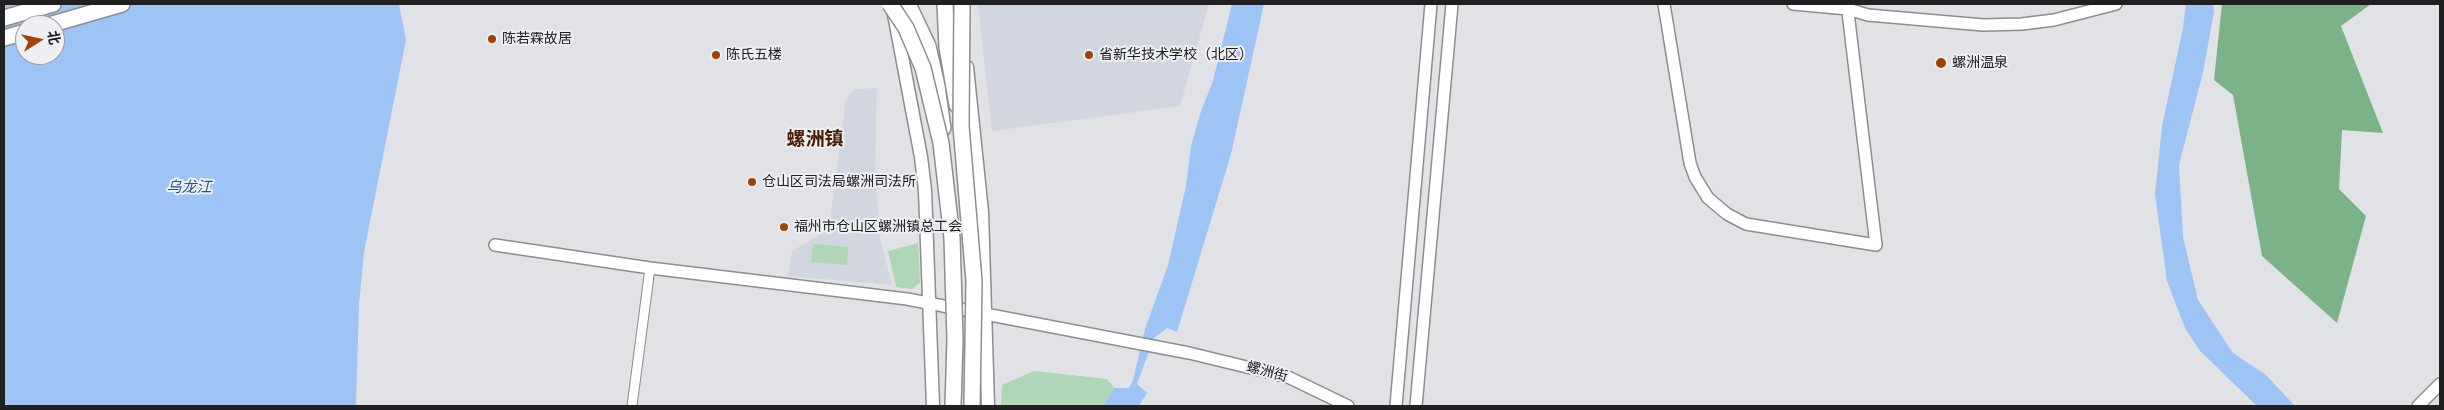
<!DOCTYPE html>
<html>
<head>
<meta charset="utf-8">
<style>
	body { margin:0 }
	#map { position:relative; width:2444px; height:410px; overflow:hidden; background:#e0e2e5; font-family:"IBM Plex Sans","Noto Sans SC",sans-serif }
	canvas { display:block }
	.frame { position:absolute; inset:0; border:5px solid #202022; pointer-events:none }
	.north { position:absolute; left:15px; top:15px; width:50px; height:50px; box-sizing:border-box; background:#edeff3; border:1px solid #9b9c9f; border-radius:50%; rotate:80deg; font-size:14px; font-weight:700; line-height:20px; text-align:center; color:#202022 }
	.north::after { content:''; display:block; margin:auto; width:18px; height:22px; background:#a34100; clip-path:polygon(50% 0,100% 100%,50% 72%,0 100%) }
</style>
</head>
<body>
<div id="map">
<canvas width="2444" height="410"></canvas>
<div class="frame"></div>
<div class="north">北</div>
</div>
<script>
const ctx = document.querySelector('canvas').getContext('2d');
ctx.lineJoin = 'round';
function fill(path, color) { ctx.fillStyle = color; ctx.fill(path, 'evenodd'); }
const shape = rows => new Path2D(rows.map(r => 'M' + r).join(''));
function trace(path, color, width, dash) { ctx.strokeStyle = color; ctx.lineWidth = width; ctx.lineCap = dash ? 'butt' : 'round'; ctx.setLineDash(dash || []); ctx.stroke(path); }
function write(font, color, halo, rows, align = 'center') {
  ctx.font = font + ' "IBM Plex Sans","Noto Sans SC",sans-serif'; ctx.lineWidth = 4; ctx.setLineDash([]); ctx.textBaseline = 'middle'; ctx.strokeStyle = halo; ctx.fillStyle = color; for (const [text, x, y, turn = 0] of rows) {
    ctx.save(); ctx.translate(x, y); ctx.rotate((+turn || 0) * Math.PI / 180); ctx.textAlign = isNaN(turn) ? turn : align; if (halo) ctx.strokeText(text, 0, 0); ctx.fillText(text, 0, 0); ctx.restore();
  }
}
fill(shape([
	[978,4,1209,4,1180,106,992,131],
	[877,88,875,170,880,239,892,285,788,276,792,251,829,229,846,99,855,89]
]), '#d1d6e0');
fill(shape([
	[918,243,920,282,913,289,896,287,888,251],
	[813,244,848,247,847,265,811,262],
	[1034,371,1107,379,1114,388,1103,406,1001,406,1002,385]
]), '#afd7b7');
fill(shape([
	[2222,4,2371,4,2341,26,2383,133,2342,130,2339,189,2366,216,2337,323,2262,256,2233,95,2214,80]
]), '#7cb288');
fill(shape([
	[4,4,399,4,406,40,364,252,359,304,356,406,4,406],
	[25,25,55,25,55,55,25,55],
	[1232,4,1264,4,1231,154,1177,332,1167,328,1154,338,1137,384,1147,393,1139,406,1103,406,1114,388,1129,388,1133,380,1145,329,1168,265,1186,186,1191,146,1201,111,1213,81],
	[2186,4,2213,4,2214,12,2203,72,2179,165,2183,237,2198,300,2233,353,2265,374,2295,406,2257,406,2200,351,2185,328,2167,281,2155,194,2162,126,2183,28]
]), '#9ec4f6');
const minor = shape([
	[632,406,650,268]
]);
const tertiary = shape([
	[1664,4,1690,163,1695,177,1708,198,1727,214,1746,224,1876,245,1847,4],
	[1793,4,1848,9,1868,15,1983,25,2022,24,2054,20,2116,4],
	[495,245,650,268,907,299,1189,353,1288,377,1348,406],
	[1396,406,1431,4],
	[1416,406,1452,4],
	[2418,406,2440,384]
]);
const secondary = shape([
	[893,9,921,157,925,190,933,406],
	[967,67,982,212,988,406]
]);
const trunk = shape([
	[908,4,928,46,937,86,943,128],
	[945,4,947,47,957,105],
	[4,18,53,4],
	[49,25,122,4],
	[4,38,25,32]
]);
trace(minor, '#8b8d90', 11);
trace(tertiary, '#8b8d90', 14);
trace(secondary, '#8b8d90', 15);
trace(trunk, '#8b8d90', 18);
trace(minor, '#fff', 9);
trace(tertiary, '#fff', 11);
trace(secondary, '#fff', 12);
trace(trunk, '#fff', 15);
const trunkBridge = shape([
	[890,4,906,28,923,68,941,143,952,238,955,339,953,406],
	[962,4,961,126,974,281,972,406]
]);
trace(trunkBridge, '#8b8d90', 18, []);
trace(trunkBridge, '#fff', 15);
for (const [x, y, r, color] of [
	[492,39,5,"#a34100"],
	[716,55,5,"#a34100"],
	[1089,55,5,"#a34100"],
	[1941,63,6,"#a34100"],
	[752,182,5,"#a34100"],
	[784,227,5,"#a34100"]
]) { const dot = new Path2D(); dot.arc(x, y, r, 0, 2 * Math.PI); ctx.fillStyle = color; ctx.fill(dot); trace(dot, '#edeff3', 2); }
write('14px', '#202022', '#edeff3', [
	["陈若霖故居",502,39],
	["陈氏五楼",726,55],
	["省新华技术学校（北区）",1099,55],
	["螺洲温泉",1952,63],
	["仓山区司法局螺洲司法所",762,182],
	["福州市仓山区螺洲镇总工会",794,227]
], 'left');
write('14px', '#202022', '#edeff3', [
	["螺洲街",1267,372,15]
]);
write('italic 15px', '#245491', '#edeff3', [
	["乌龙江",189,188]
]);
write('bold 19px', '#491a01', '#edeff3', [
	["螺洲镇",815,140]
]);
</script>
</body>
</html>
